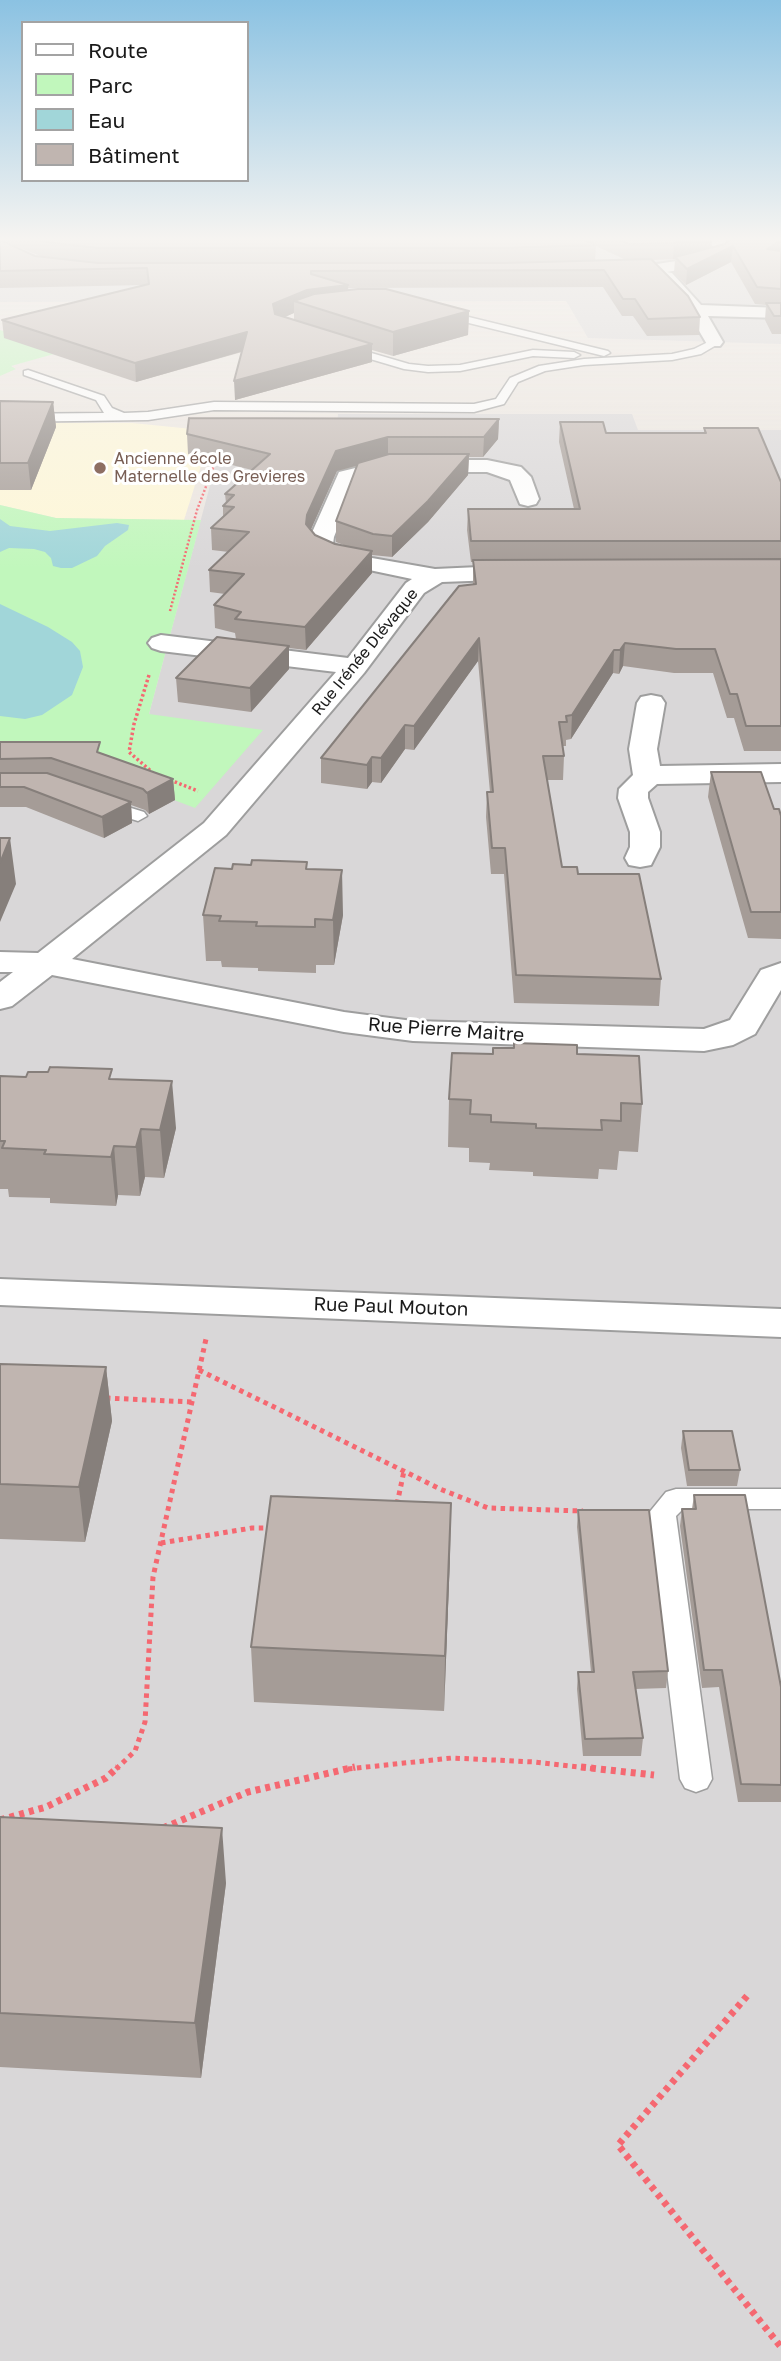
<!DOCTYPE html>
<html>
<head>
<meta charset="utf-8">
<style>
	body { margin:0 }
	#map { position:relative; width:781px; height:2361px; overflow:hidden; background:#ece6e0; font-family:"Golos Text",sans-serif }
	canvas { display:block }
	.legend { position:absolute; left:21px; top:21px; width:228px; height:161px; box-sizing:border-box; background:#fff; border:2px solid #a3a3a3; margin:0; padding:9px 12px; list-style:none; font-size:21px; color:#1a1a1a }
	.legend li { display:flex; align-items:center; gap:14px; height:35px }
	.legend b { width:35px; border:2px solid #a3a3a3 }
</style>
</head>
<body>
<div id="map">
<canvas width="781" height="2361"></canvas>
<ul class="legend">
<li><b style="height:9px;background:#fff"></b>Route</li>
<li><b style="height:19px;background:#c1f7bc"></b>Parc</li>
<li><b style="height:19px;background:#a1d6d9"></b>Eau</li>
<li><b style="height:19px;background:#c0b5b0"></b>Bâtiment</li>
</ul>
</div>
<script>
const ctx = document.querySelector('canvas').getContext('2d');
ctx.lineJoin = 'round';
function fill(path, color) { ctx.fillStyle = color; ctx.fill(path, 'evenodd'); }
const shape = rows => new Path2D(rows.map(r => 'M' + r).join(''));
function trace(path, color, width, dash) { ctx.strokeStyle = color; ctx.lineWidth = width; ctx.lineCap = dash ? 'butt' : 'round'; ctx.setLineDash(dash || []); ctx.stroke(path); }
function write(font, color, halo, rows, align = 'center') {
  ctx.font = font + ' "Golos Text",sans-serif'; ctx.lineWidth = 6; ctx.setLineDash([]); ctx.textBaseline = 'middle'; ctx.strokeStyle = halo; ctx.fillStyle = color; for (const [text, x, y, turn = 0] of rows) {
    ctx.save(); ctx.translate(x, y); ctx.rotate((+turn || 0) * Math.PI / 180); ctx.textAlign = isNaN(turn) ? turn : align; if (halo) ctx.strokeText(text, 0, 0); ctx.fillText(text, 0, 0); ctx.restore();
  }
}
fill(shape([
	[0,238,781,238,781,344,588,338,566,301,0,302],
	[338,414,632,414,638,430,781,430,781,2361,0,2361,0,762,149,714,221,444,337,428]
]), '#d9d7d8');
fill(shape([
	[0,423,132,423,212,431,184,520,56,518,0,505]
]), '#fef7d7');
fill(shape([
	[0,330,15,335,54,354,11,366,16,369,0,376],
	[0,505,56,518,201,520,149,714,263,730,195,808,111,776,0,762]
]), '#c1f7bc');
fill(shape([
	[0,519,10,526,50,531,117,523,129,525,128,530,105,546,97,556,72,568,61,568,53,566,51,558,45,552,34,549,9,548,0,552],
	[0,604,48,627,72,642,80,651,83,667,72,695,42,715,25,719,0,716]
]), '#a1d6d9');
const service = shape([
	[440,310,608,351,610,353,604,356,436,315,435,313,440,310],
	[714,339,719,342,718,344,701,354,672,360,584,365,545,371,518,382,504,404,474,412,214,410,148,420,0,422,0,414,104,413,96,400,24,375,24,371,28,370,104,396,112,408,124,413,148,412,214,402,474,404,496,399,510,378,539,366,584,359,672,354,694,349,714,339],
	[344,345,409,364,428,366,460,365,533,350,574,352,580,355,574,358,533,356,460,371,428,372,404,369,340,350,340,346,344,345],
	[102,799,144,812,147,816,138,821,96,808,93,804,96,800,102,799],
	[676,1489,781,1489,781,1509,683,1509,676,1516,712,1779,707,1788,696,1792,685,1788,680,1779,648,1514,666,1492,676,1489]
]);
const minor = shape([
	[710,238,726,238,730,250,728,253,707,265,667,272,672,273,701,305,781,308,781,318,708,316,723,342,720,346,708,346,688,312,658,277,660,273,609,275,601,270,609,265,657,264,696,258,713,248,710,238],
	[388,460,487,460,521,467,531,477,539,499,536,504,528,506,520,504,510,480,487,472,389,472,356,481,334,537,333,544,372,558,435,569,523,565,531,567,535,572,531,577,523,579,442,582,424,593,364,673,226,835,72,959,344,1012,413,1021,704,1029,730,1020,761,970,781,963,781,990,755,1034,733,1045,704,1051,413,1041,344,1032,52,975,12,1006,0,1009,0,982,13,972,0,972,0,952,38,953,204,823,336,672,161,651,152,648,148,643,152,638,161,635,348,658,406,583,412,579,336,563,317,554,309,544,310,537,339,472,388,460],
	[651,695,661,697,665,703,657,749,660,766,781,764,781,782,657,784,648,792,648,798,660,832,660,847,651,865,640,867,629,865,625,858,630,847,630,832,618,798,619,789,633,775,629,749,637,703,641,697,651,695],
	[0,1279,781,1309,781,1337,0,1305,0,1279]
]);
trace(service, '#9e9e9e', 3);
trace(minor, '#9e9e9e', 4);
trace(shape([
	[170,611,197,510,218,455]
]), '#f56871', 2.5, [2, 2]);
trace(shape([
	[149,675,134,724,129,752,152,772],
	[170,780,198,791]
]), '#f56871', 3.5, [2.5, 2.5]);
trace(shape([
	[199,1370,440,1489,488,1508,583,1511],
	[106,1398,192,1402],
	[397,1504,404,1471],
	[161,1543,252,1528,272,1528],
	[116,1769,135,1751,145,1722,153,1577,206,1339],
	[348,1769,452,1758,535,1762,597,1769]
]), '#f56871', 5, [4.5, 4.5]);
trace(shape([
	[581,1767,654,1775],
	[0,1820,46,1807,106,1778,118,1767],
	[163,1828,248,1792,355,1767],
	[747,1996,618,2145,781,2347]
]), '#f56871', 7, [5, 5]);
fill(service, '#fff');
fill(minor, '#fff');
fill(shape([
	[0,238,712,238,711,247,725,244,728,240,727,238,781,238,781,334,772,334,765,320,766,305,755,304,731,262,686,285,674,273,675,259,652,260,700,317,699,335,647,336,633,316,622,316,603,287,348,288,348,290,469,311,468,335,393,356,372,350,372,362,235,400,242,352,136,382,4,338,2,320,145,285,0,288],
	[8,243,43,257,35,256],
	[596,246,626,260,595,261],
	[294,313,294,320,284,317],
	[0,401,53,402,56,427,31,490,0,490],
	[499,419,498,439,483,457,469,457,468,475,428,522,392,557,372,555,372,573,306,650,289,648,289,669,251,712,178,702,176,678,236,639,235,633,215,628,214,605,225,594,210,592,209,570,229,552,212,550,211,528,223,516,223,506,226,503,225,494,252,470,188,454,187,434],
	[357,466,336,521,336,542,346,546,335,544,315,535,311,529,337,471],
	[560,422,606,433,704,433,704,428,781,482,781,751,744,751,734,718,727,718,713,673,674,673,623,666,619,674,613,673,571,739,566,740,566,746,563,746,564,756,563,780,547,780,562,867,578,874,661,979,659,1006,514,1003,504,874,491,874,486,817,487,792,490,792,478,661,414,750,405,749,381,783,372,782,367,789,321,783,321,758,473,584,473,562,471,562,467,530,468,509,574,509,559,442],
	[0,742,101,753,173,779,175,800,149,814,145,810,131,805,132,823,104,838,26,807,0,807],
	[711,772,774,809,781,816,781,939,748,938,708,797],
	[307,862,307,869,343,915,334,965,316,965,316,973,258,971,258,968,222,967,221,961,206,961,203,915,251,865],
	[493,1054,577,1054,642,1104,638,1152,619,1151,617,1170,599,1169,598,1179,533,1176,533,1172,489,1170,490,1163,469,1162,469,1148,448,1147,449,1099],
	[0,1076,113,1079,176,1128,164,1178,145,1177,140,1196,118,1195,116,1206,50,1203,50,1198,9,1197,8,1189,0,1189],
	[0,1364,106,1367,112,1421,85,1542,0,1539],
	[683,1431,740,1470,737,1486,687,1486,681,1448],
	[694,1495,781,1687,781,1802,738,1802,719,1687,702,1688,680,1526,682,1509,692,1509],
	[578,1510,668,1671,666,1688,635,1689,643,1738,641,1756,583,1756,577,1689,578,1672,591,1672,577,1527],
	[450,1557,444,1711,254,1702,251,1647],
	[0,1817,226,1883,201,2078,0,2067]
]), '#a59c97');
fill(shape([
	[692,238,712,238,711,248,675,257,675,259,673,259,674,243],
	[781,240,781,255,767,249],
	[733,246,731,262,686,285,687,269],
	[348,285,349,302,294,301,294,313,274,322,273,304,307,290],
	[469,311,468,335,393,356,393,332],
	[247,332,247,350,136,382,135,363],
	[372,344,372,362,235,400,234,381],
	[53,402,56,427,31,490,28,463],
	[499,419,498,439,483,457,484,437],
	[388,437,388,457,337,471,308,536,306,524,307,515,336,451],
	[469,454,468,475,428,522,392,557,392,536],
	[372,551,372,573,306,650,305,627],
	[479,638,478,661,414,750,414,726],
	[625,643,623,666,619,674,620,650],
	[289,646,289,669,251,712,250,688],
	[614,650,613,673,571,739,572,715],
	[405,725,405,749,381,783,381,758],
	[372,757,372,782,367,789,367,765],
	[173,779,175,800,149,814,147,793],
	[131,802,132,823,104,838,102,817],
	[10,838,16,884,0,922,0,863],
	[342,870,343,915,334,965,333,920],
	[172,1081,176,1128,164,1178,160,1130],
	[141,1129,145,1177,140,1196,136,1147],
	[114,1146,118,1195,116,1206,111,1157],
	[106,1367,112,1421,85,1542,79,1487],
	[451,1503,450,1557,444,1711,445,1656],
	[222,1828,226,1883,201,2078,195,2023]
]), '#867f7b');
const building = shape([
	[36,238,580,238,596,245,504,248,98,248,46,242,36,238],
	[616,238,692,238,674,243,628,244,616,238],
	[730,238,781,238,781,240,767,249,781,251,781,289,757,287,733,246,687,269,675,257,725,244,730,238],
	[0,240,35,256,98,263,505,263,651,259,688,296,700,317,648,319,635,299,623,299,604,270,311,271,311,274,348,285,307,290,273,304,275,314,372,344,234,381,247,332,135,363,2,320,149,284,147,268,0,271,0,240],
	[358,289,386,289,469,311,393,332,294,301,314,294,358,289],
	[766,303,781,303,781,316,774,316,766,303],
	[0,401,53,402,28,463,0,463,0,401],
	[189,418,499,419,484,437,388,437,336,451,307,515,306,524,315,535,335,544,372,551,305,627,235,619,241,612,214,605,244,574,209,570,249,532,211,528,234,507,223,506,234,495,225,494,270,454,187,434,189,418],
	[560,422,603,422,606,433,706,433,704,428,758,428,781,482,781,541,471,541,468,509,580,509,560,422],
	[389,454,469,454,428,501,392,536,373,534,336,521,358,463,389,454],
	[781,559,781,726,746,726,737,694,730,694,715,649,676,649,625,643,620,650,614,650,572,715,566,716,567,722,559,722,564,756,543,756,562,867,577,867,578,874,639,874,661,979,516,975,505,848,492,848,487,792,493,792,479,638,414,726,405,725,381,758,372,757,367,765,321,758,459,586,476,584,473,560,781,559],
	[217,637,289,646,250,688,176,678,217,637],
	[0,742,100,742,97,752,173,779,147,793,143,789,51,758,0,759,0,742],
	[711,772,761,772,774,809,779,809,781,816,781,912,751,912,711,772],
	[0,773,47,773,131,802,102,817,24,787,0,787,0,773],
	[0,838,10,838,0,863,0,838],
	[252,860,307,862,306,869,342,870,333,920,315,919,315,927,256,926,257,922,219,921,221,916,203,915,215,868,232,869,233,864,251,865,252,860],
	[514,1043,577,1045,577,1054,639,1056,642,1104,621,1103,621,1121,601,1120,602,1130,536,1128,536,1124,491,1122,491,1115,470,1114,471,1100,449,1099,452,1053,493,1054,493,1048,514,1048,514,1043],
	[50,1067,112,1069,109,1079,172,1081,160,1130,141,1129,136,1147,114,1146,111,1157,44,1154,46,1150,2,1148,5,1141,0,1141,0,1076,26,1077,28,1072,48,1072,50,1067],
	[0,1364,106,1367,79,1487,0,1484,0,1364],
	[683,1431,732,1431,740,1470,689,1470,683,1431],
	[694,1495,745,1495,781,1687,781,1785,741,1784,722,1670,704,1670,682,1509,696,1509,694,1495],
	[271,1496,451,1503,445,1656,251,1647,271,1496],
	[578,1510,649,1510,668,1671,633,1672,643,1738,585,1739,578,1672,594,1672,578,1510],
	[0,1817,222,1828,195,2023,0,2013,0,1817]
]);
fill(building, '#c0b5b0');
trace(building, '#867f7b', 2);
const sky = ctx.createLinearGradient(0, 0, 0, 569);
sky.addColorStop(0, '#8bc2e2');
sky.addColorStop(0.42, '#f6f4f1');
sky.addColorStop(1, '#f6f4f100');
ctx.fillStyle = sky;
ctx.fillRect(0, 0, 781, 569);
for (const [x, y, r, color] of [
	[100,468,7,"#8d6e63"]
]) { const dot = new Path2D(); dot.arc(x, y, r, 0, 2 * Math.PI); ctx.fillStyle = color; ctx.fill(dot); trace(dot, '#fff', 2.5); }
write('16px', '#785e54', '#fff', [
	["Ancienne école",114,459],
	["Maternelle des Grevieres",114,477]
], 'left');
write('16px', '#1a1a1a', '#fff', [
	["Rue Irénée Dlévaque",365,652,-51]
]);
write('19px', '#1a1a1a', '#fff', [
	["Rue Pierre Maitre",446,1030,4],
	["Rue Paul Mouton",391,1307,2]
]);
</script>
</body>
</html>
